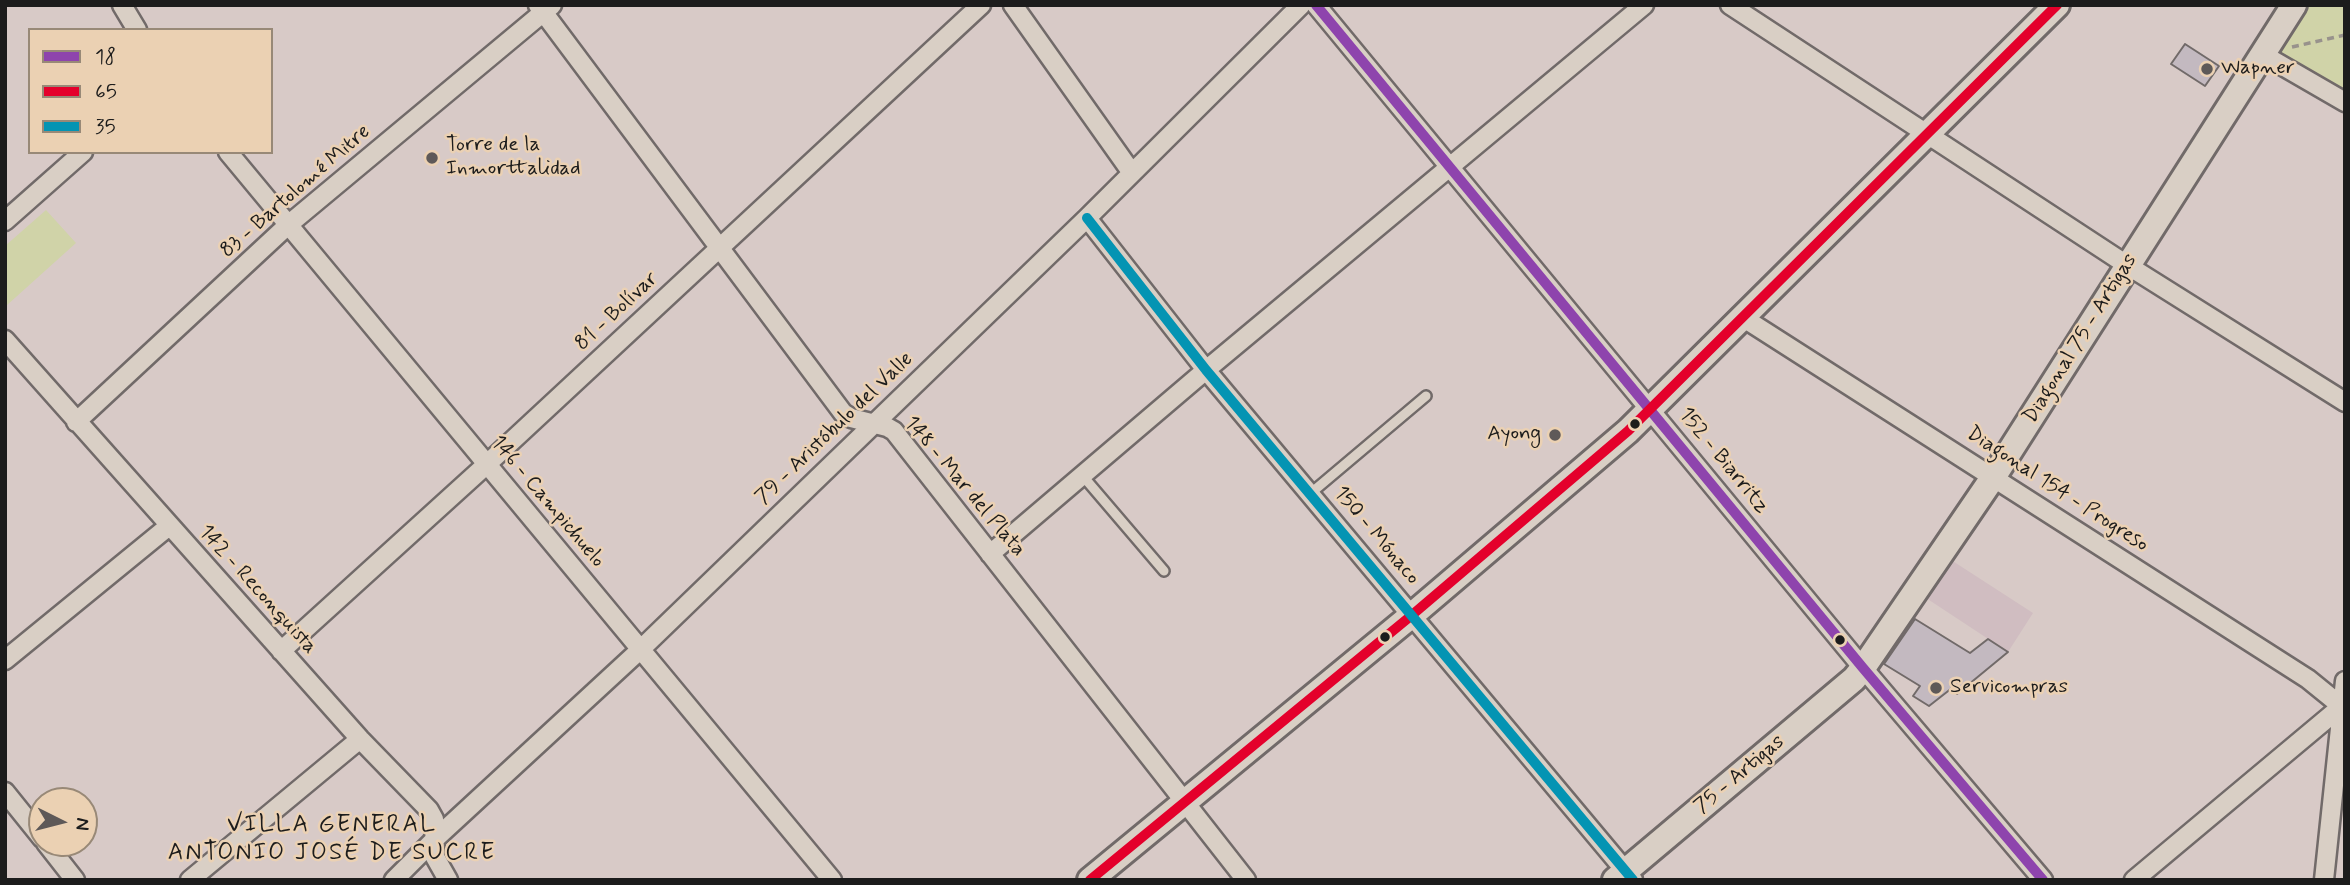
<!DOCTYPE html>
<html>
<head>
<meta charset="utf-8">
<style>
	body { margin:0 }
	#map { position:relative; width:2350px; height:885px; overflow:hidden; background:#d8cac7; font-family:Mynerve,sans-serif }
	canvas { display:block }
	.frame { position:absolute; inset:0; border:7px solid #1c1c1c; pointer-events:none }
	.legend { position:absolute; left:28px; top:28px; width:245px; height:126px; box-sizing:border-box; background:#ebd1b3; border:2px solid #988977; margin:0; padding:9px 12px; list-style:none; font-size:21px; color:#1c1c1c }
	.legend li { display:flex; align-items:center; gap:14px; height:35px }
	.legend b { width:35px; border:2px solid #988977 }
	.north { position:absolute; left:28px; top:787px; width:70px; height:70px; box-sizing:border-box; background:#ebd1b3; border:2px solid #988977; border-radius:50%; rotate:96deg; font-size:19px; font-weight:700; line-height:28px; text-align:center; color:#1c1c1c }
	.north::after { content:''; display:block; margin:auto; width:24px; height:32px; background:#5e5958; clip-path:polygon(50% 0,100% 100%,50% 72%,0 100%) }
</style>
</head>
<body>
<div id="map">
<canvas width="2350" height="885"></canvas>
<div class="frame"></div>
<ul class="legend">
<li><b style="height:9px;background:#8e44ad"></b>18</li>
<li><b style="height:9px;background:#e4002b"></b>65</li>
<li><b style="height:9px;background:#0494b3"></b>35</li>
</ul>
<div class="north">N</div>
</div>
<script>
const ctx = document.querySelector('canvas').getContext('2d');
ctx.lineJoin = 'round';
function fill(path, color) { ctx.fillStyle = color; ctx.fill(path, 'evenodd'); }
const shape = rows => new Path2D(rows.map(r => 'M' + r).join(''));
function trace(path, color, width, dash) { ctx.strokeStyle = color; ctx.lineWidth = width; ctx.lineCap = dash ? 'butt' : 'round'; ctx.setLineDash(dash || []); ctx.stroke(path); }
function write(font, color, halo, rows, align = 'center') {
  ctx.font = font + ' Mynerve,sans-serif'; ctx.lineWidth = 5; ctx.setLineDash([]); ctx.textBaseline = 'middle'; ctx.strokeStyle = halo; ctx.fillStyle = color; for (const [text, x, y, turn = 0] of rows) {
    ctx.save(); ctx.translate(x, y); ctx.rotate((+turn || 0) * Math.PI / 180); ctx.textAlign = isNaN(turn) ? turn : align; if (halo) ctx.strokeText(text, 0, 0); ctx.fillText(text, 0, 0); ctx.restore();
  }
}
fill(shape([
	[1948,558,2033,613,2008,652,1923,596]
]), '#d0bdc1');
fill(shape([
	[2307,5,2345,5,2345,95,2278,53],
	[46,210,76,243,6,306,5,246]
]), '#d0d3a8');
const building = shape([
	[2185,44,2219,66,2205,86,2171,64,2185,44],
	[1915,619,1970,653,1988,639,2008,652,1957,694,1952,688,1929,706,1913,696,1920,686,1884,664,1915,619]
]);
fill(building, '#c3b9c0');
trace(building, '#716a69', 2);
const lane = shape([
	[1082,475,1164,571],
	[1311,493,1426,396]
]);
const street = shape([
	[122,5,137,30],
	[538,5,843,413,851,418,887,427,894,431,1246,880],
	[1013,5,1132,173],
	[1316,5,1863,668,2043,880],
	[1730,5,2127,265,2345,402],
	[2262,54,2345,102],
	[228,152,832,880],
	[1087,218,1206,370,1633,880],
	[5,221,83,152],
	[1742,317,2308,679,2345,709],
	[5,340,360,739,429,810,434,819,435,857,448,880],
	[76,422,288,225,552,5],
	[990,554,1206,370,1644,5],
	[281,651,486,465,981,5],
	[5,660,169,526],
	[5,792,42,838],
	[46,843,75,880],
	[190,880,360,739],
	[394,880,435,839,641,649,1087,218,1301,5],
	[2134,880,2342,706],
	[2324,880,2345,681]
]);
const secondary = shape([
	[1090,880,1412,615,1628,431,2057,5],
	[1615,880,1854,679,1863,668,1994,476,2294,5]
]);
trace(lane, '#716a69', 14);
trace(street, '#716a69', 23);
trace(secondary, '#716a69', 30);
trace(shape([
	[2292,47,2345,35]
]), '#98928c', 3.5, [7, 5]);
trace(lane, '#d9cfc5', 9);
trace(street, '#d9cfc5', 18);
trace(secondary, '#d9cfc5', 24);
trace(shape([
	[1316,5,1863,668,2043,880]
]), '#8e44ad', 10);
trace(shape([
	[1090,880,1412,615,1628,431,2057,5]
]), '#e4002b', 10);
trace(shape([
	[1087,218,1206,370,1633,880]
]), '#0494b3', 10);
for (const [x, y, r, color] of [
	[2207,69,7,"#5e5958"],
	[432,158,7,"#5e5958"],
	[1635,424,6,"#1c1c1c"],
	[1555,435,7,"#5e5958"],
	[1385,637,6,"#1c1c1c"],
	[1840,640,6,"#1c1c1c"],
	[1936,688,7,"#5e5958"]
]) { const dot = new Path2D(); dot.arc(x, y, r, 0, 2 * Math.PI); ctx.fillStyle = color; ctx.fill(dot); trace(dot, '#ebd1b3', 2.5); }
write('21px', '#1c1c1c', '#ebd1b3', [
	["Wapner",2221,69],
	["Torre de la",446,146],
	["Inmorttalidad",446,170],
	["Ayong",1541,435,"right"],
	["Servicompras",1950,688]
], 'left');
write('21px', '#1c1c1c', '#ebd1b3', [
	["83 - Bartolomé Mitre",296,192,-41],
	["81 - Bolívar",617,312,-43],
	["Diagonal 75 - Artigas",2081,339,-58],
	["79 - Aristóbulo del Valle",835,429,-44],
	["152 - Biarritz",1723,461,51],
	["148 - Mar del Plata",964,487,50],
	["Diagonal 154 - Progreso",2057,490,33],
	["146 - Campichuelo",547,502,50],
	["150 - Mónaco",1376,536,50],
	["142 - Reconquista",257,590,48],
	["75 - Artigas",1740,775,-40]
]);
ctx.letterSpacing = '2px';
write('24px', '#1c1c1c', '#ebd1b3', [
	["VILLA GENERAL",332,826],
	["ANTONIO JOSÉ DE SUCRE",332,854]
]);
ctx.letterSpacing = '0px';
</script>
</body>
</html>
